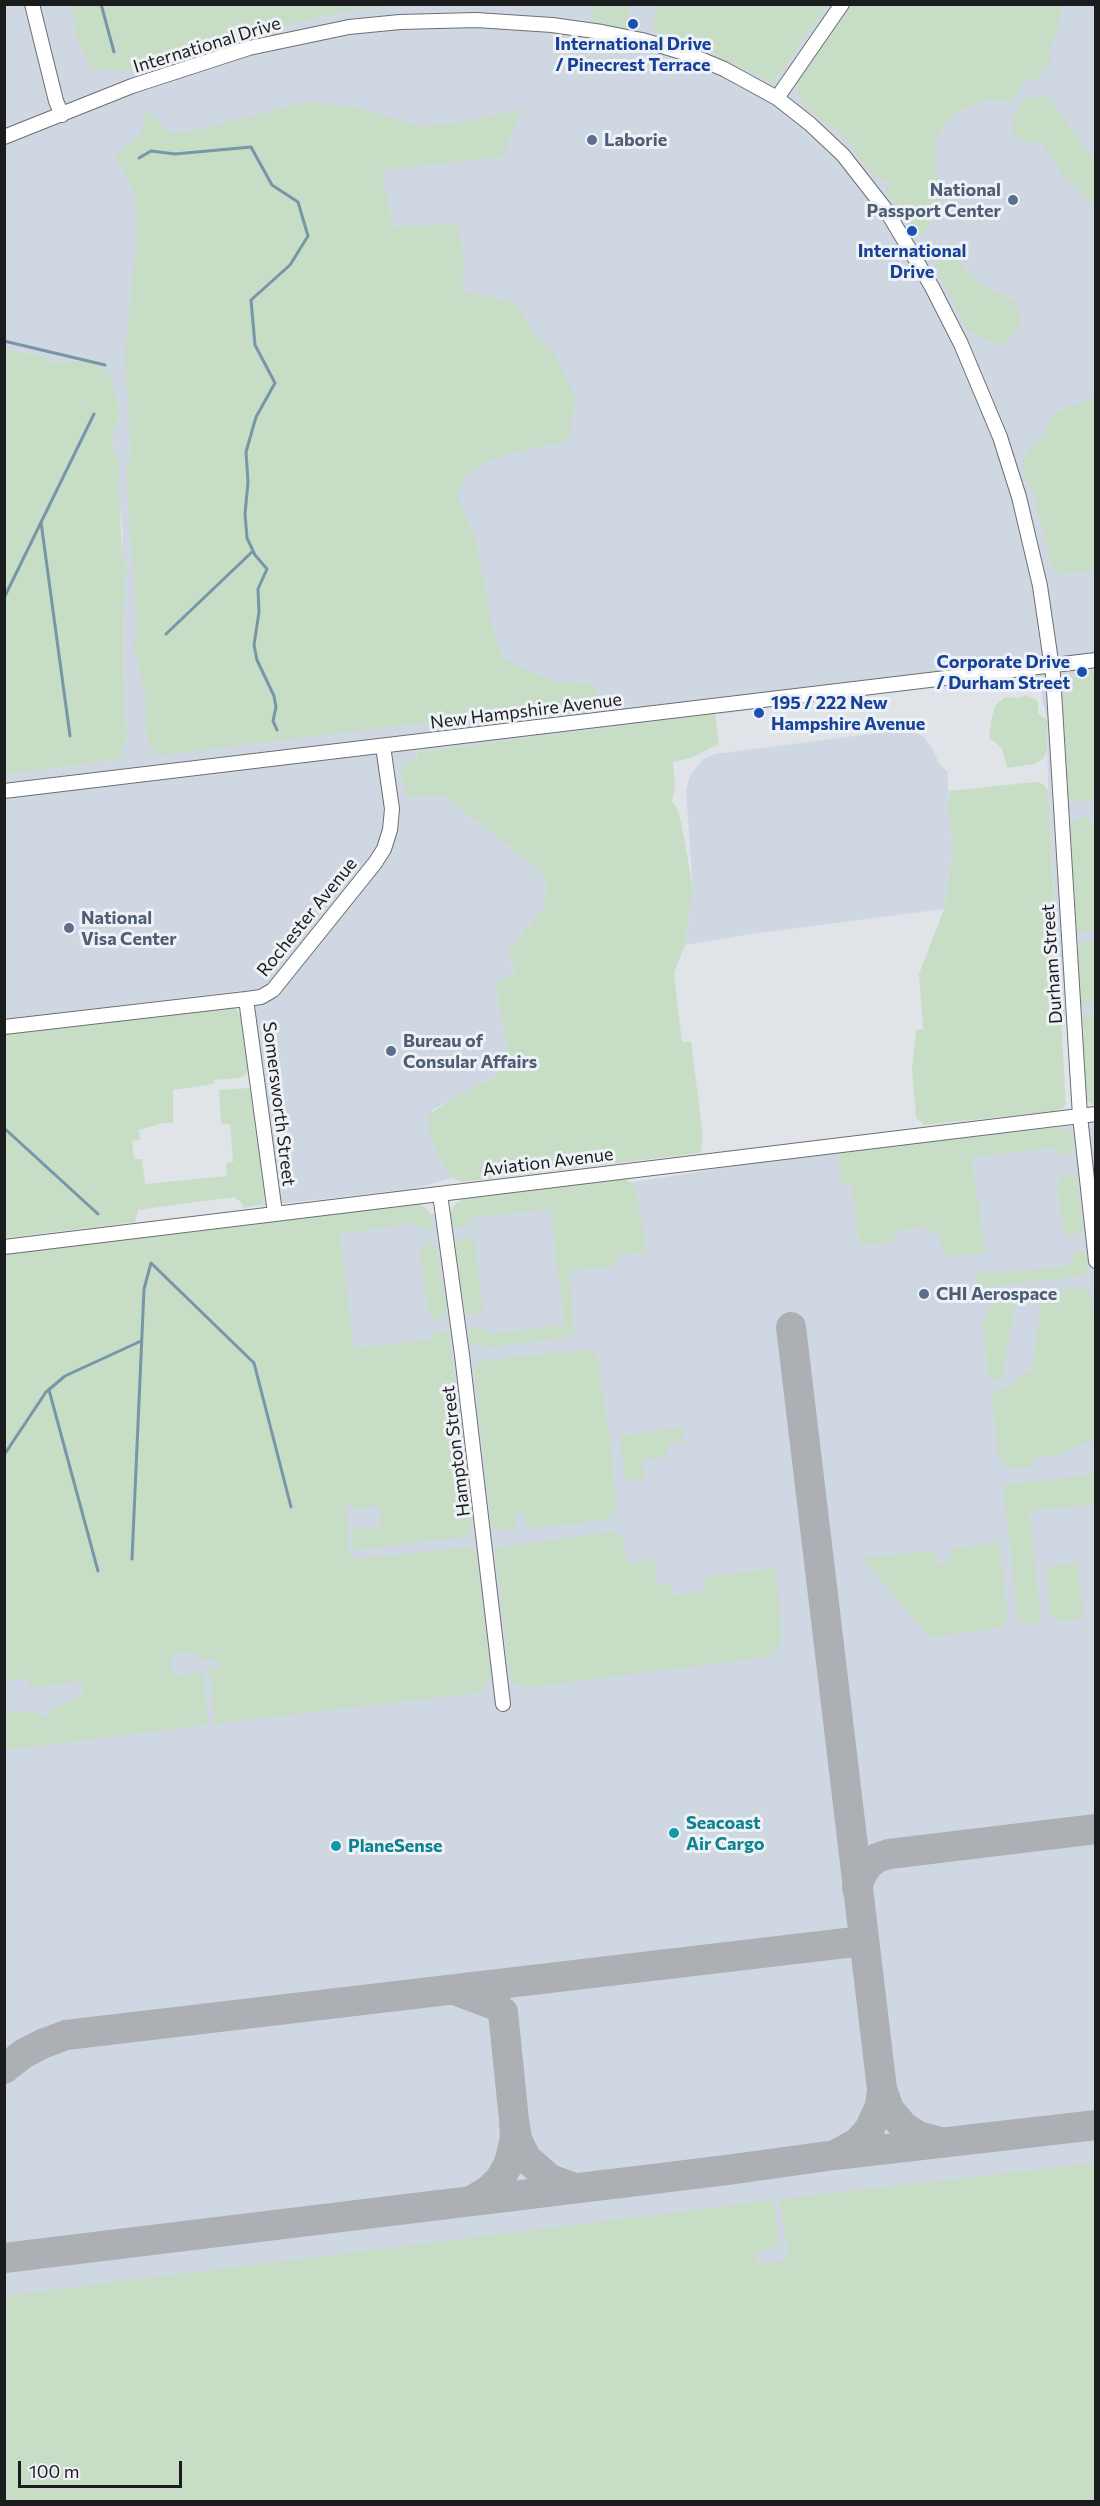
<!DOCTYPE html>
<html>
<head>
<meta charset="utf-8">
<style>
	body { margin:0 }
	#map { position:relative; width:1100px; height:2506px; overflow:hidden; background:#e0e4e8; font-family:Commissioner,sans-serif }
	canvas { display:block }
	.frame { position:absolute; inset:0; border:6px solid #1b1c1e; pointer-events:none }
	.scale { position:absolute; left:18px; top:2461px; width:164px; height:27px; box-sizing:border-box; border:3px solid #1b1c1e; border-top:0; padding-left:8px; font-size:18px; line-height:21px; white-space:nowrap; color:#1b1c1e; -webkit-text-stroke:4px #eef1f5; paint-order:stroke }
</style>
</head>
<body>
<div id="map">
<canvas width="1100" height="2506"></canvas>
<div class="frame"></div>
<div class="scale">100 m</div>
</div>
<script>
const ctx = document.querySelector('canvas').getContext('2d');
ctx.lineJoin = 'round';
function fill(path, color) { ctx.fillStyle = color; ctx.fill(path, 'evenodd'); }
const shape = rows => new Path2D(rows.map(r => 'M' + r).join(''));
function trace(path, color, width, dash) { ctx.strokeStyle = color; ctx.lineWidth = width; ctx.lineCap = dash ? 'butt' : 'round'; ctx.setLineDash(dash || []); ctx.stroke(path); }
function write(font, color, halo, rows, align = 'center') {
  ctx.font = font + ' Commissioner,sans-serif'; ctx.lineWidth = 6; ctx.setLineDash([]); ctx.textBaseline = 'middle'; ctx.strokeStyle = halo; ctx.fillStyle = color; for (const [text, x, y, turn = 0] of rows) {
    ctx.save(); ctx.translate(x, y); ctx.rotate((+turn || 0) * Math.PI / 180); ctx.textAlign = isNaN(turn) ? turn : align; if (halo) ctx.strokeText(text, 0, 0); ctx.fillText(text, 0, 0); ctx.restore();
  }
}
fill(shape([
	[5,5,1095,5,1095,828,1088,818,1079,841,1095,857,1095,1014,1062,1017,1048,791,1047,720,1038,680,978,681,418,752,411,797,443,795,542,872,546,886,544,906,508,953,516,971,496,984,507,1052,494,1079,475,1086,459,1097,432,1110,433,1140,443,1165,453,1178,413,1189,260,1206,263,1204,266,1196,240,991,5,1019,4,775,119,759,128,735,124,714,123,606,127,592,123,583,129,571,122,554,123,532,112,449,114,429,120,416,89,360,51,363,43,356,5,349],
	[902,730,914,732,923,736,932,748,940,765,948,772,948,807,953,848,944,909,751,934,685,945,693,888,686,790,690,776,702,760,715,754],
	[1095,1123,1095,2501,5,2501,4,1269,337,1229,785,1158]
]), '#cfd8e2');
fill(shape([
	[71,5,71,4,449,5,361,8,299,22,148,71,92,70,78,41],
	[592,5,631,5,625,29,594,26],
	[658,5,658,4,827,5,773,83,706,51,657,33,653,25],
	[845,5,1063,5,1058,27,1049,51,1051,61,1037,79,1022,81,1021,90,1010,102,987,99,960,111,948,120,935,142,935,168,945,197,935,206,928,228,920,233,914,231,908,226,885,191,889,182,875,176,857,156,854,146,833,127,817,118,799,97,796,81],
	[1050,97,1092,158,1095,167,1095,204,1093,205,1084,195,1075,183,1067,181,1041,142,1030,143,1015,136,1012,126,1015,113,1024,98],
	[307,102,355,107,421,127,469,121,521,109,503,157,381,170,393,227,457,224,465,267,461,291,510,302,521,310,536,337,555,355,575,398,569,437,559,443,510,453,485,462,466,477,456,494,476,540,491,621,502,658,534,674,558,682,590,683,596,689,599,701,164,755,156,754,149,744,146,729,146,700,133,642,137,636,134,581,135,571,131,555,126,469,131,454,125,354,138,224,134,191,115,155,141,135,145,111,154,116,171,134,197,130],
	[948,247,969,274,979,283,1016,302,1021,319,1016,332,1002,344,991,342,967,330,936,267,936,248],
	[5,349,43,356,52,363,89,360,111,375,120,416,114,429,112,449,118,458,122,554,129,571,123,583,127,592,123,606,124,714,128,735,119,759,5,775],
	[1095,397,1095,570,1058,574,1051,564,1043,527,1036,513,1038,506,1036,499,1024,474,1023,463,1028,448,1042,437,1053,414],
	[1095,670,1095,795,1092,800,1074,802,1068,795,1062,698,1069,682,1079,673],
	[1026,695,1038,701,1038,713,1047,720,1047,751,1043,759,1034,764,1007,768,1002,748,989,738,991,722,995,706,1005,697,1020,698],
	[715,714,719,744,691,758,673,762,675,787,672,801,676,806,681,822,693,888,685,945,674,973,682,1042,691,1042,703,1136,701,1151,699,1153,463,1182,456,1180,449,1174,441,1160,429,1131,429,1114,475,1086,494,1079,507,1052,496,984,516,971,508,953,544,906,546,886,542,872,443,795,411,797,406,794,401,769,405,762,418,760,418,752],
	[1035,782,1043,784,1048,791,1066,1105,1061,1109,1053,1111,924,1125,916,1117,912,1069,916,1030,923,1029,919,974,944,909,953,848,948,807,949,791],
	[1082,817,1088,818,1095,828,1095,930,1084,932,1077,930,1074,924,1068,830,1074,821],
	[1095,941,1095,1003,1083,1004,1079,1002,1075,948,1081,943],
	[235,1008,242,1016,249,1070,247,1073,240,1078,214,1080,214,1084,173,1090,173,1123,162,1123,139,1130,140,1140,132,1141,134,1159,142,1159,145,1184,227,1176,226,1163,233,1162,230,1124,221,1124,219,1090,250,1088,265,1193,263,1204,244,1208,240,1201,234,1197,138,1210,135,1222,5,1238,4,1035],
	[1095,1014,1095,1106,1085,1099,1079,1020,1083,1015],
	[1059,1127,1069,1131,1075,1142,1073,1151,1064,1156,1055,1148,971,1157,986,1253,943,1257,941,1237,926,1226,894,1231,895,1241,860,1245,852,1185,844,1186,841,1181,838,1158,840,1153],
	[1068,1175,1077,1177,1083,1230,1077,1235,1066,1235,1062,1221,1057,1185,1061,1177],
	[626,1179,636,1189,646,1252,615,1256,616,1266,568,1271,575,1336,492,1347,470,1345,468,1330,472,1327,481,1327,488,1334,565,1325,550,1209,470,1218,467,1226,459,1228,452,1225,451,1212,455,1204,465,1198],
	[418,1203,426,1208,431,1216,432,1227,429,1231,420,1228,416,1223,340,1234,354,1348,431,1340,433,1334,439,1330,449,1335,473,1529,465,1537,354,1550,352,1529,381,1526,379,1506,354,1509,348,1504,346,1509,350,1557,355,1559,472,1547,476,1553,491,1675,486,1688,475,1693,215,1724,209,1670,220,1668,219,1660,199,1659,193,1650,170,1656,173,1676,203,1673,208,1722,206,1725,5,1750,5,1713,37,1710,38,1717,50,1715,50,1709,60,1708,60,1703,75,1701,75,1698,83,1696,81,1681,30,1688,29,1678,5,1682,5,1253],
	[466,1237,472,1238,475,1242,483,1309,476,1316,466,1315,454,1242],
	[428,1242,432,1242,436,1247,447,1313,440,1320,432,1319,428,1312,420,1250],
	[1076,1250,1083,1252,1089,1259,1089,1270,1082,1276,978,1288,976,1272,989,1270,990,1274,1069,1266],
	[1079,1287,1087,1289,1091,1294,1095,1328,1095,1441,1086,1442,1055,1456,1032,1458,1033,1467,1008,1468,998,1456,992,1391,1011,1386,1025,1371,1031,1372,1041,1308,1038,1307,1040,1299,1050,1292],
	[1016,1297,1002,1379,997,1382,989,1379,982,1322,993,1302],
	[589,1349,594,1353,598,1363,610,1442,617,1508,606,1520,527,1529,524,1514,515,1514,516,1529,501,1531,494,1528,491,1523,474,1366,477,1363,492,1360],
	[682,1427,684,1441,666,1444,667,1457,642,1460,644,1480,626,1481,619,1436],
	[1095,1474,1095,1504,1029,1511,1041,1618,1036,1625,1026,1626,1018,1617,1003,1485],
	[614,1531,622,1536,627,1563,653,1560,658,1585,670,1584,672,1595,706,1591,705,1577,776,1568,782,1639,775,1651,768,1657,524,1688,513,1683,509,1672,495,1548],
	[999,1542,1008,1616,1002,1628,929,1637,862,1558,934,1550,936,1564,951,1561,950,1549],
	[1077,1563,1084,1618,1057,1622,1050,1614,1046,1567],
	[1095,2163,1095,2501,5,2501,4,2302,9,2295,774,2200,779,2247,757,2251,755,2256,758,2263,785,2261,788,2253,780,2199]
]), '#c8ddc5');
trace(shape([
	[101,4,114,52],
	[139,158,151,151,175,154,251,147,272,185,298,202,308,236,290,265,251,300,255,345,275,383,256,417,246,452,248,482,245,514,247,538,255,555,267,569,258,589,259,612,254,645,257,660,274,696,276,707,273,721,277,730],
	[4,341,105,365],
	[41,522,70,736],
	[4,598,94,414],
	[166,634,253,551],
	[4,1128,98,1214],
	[49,1390,98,1571],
	[4,1455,46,1392,65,1376,141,1341],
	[132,1559,144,1289,151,1263,254,1363,291,1507]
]), '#7796a8', 3);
trace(shape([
	[791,1327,882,2089,889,2109,903,2126,918,2136,940,2142],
	[857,1888,861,1876,868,1865,877,1858,889,1854,1096,1829],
	[457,1991,494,2005,503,2012,514,2120],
	[4,2069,23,2054,42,2044,66,2035,863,1941],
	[837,2154,857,2143,869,2130,880,2106,882,2089],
	[471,2201,489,2190,500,2179,509,2163,515,2138,514,2120,517,2139,526,2158,550,2179,575,2188],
	[4,2258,727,2170,835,2155,1096,2125]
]), '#acb0b4', 30);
const minor = shape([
	[32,4,56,101,62,115],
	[777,98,842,4],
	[4,137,132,86,249,48,349,27,400,22,476,20,552,25,602,32,642,40,688,54,724,69,777,98,810,124,843,155,886,210,932,287,961,344,1000,437,1019,497,1040,586,1053,675,1080,1116,1096,1261],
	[4,791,1096,660],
	[246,999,275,1213],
	[4,1027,246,999,261,997,273,990,375,863,384,849,390,830,392,809,383,746],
	[440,1194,462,1355,503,1704],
	[4,1247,1096,1114]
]);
trace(minor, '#6c6f72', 16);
trace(minor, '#fff', 14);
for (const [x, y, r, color] of [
	[633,24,6,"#1a4fb4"],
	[592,140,6,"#5c6f8a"],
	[1013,200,6,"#5c6f8a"],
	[912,231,6,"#1a4fb4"],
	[1082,672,6,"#1a4fb4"],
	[759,713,6,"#1a4fb4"],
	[69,928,6,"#5c6f8a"],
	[391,1051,6,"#5c6f8a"],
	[924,1294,6,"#5c6f8a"],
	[674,1833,6,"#0f9aa8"],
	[336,1846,6,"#0f9aa8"]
]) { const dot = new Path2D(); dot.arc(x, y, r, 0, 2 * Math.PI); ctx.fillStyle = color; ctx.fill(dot); trace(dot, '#eef1f5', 2); }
write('bold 18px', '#164399', '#eef1f5', [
	["International Drive",633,44],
	["/ Pinecrest Terrace",633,65],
	["International",912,251],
	["Drive",912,272],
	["Corporate Drive",1070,662,"right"],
	["/ Durham Street",1070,683,"right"],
	["195 / 222 New",771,703,"left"],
	["Hampshire Avenue",771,724,"left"]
]);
write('18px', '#1b1c1e', '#eef1f5', [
	["International Drive",207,45,-17],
	["New Hampshire Avenue",526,711,-7],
	["Rochester Avenue",307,917,-51],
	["Durham Street",1052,964,-94],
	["Somersworth Street",279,1104,83],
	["Aviation Avenue",548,1162,-7],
	["Hampton Street",456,1451,-97]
]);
write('bold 18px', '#4e5e75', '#eef1f5', [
	["Laborie",604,140],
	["National",1001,190,"right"],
	["Passport Center",1001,211,"right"],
	["National",81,918],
	["Visa Center",81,939],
	["Bureau of",403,1041],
	["Consular Affairs",403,1062],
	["CHI Aerospace",936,1294]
], 'left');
write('bold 18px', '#0d838f', '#eef1f5', [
	["Seacoast",686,1823],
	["Air Cargo",686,1844],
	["PlaneSense",348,1846]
], 'left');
</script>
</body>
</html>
